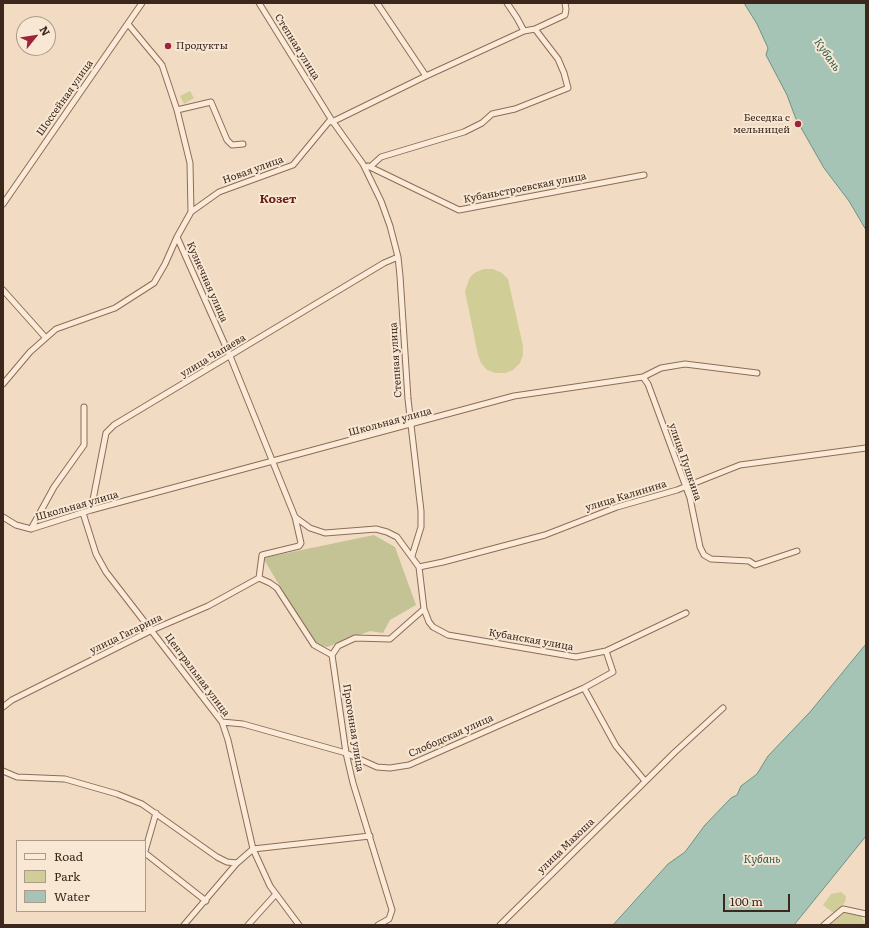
<!DOCTYPE html>
<html>
<head>
<meta charset="utf-8">
<style>
	body { margin:0 }
	#map { position:relative; width:869px; height:928px; overflow:hidden; background:#f1dcc3; font-family:Literata,serif }
	canvas { display:block }
	.frame { position:absolute; inset:0; border:4px solid #3c271d; pointer-events:none }
	.legend { position:absolute; left:16px; top:840px; width:130px; height:72px; box-sizing:border-box; background:#f8e7d3; border:1px solid #ad9a8a; margin:0; padding:5px 7px; list-style:none; font-size:12px; color:#3c271d }
	.legend li { display:flex; align-items:center; gap:8px; height:20px }
	.legend b { width:20px; border:1px solid #ad9a8a }
	.north { position:absolute; left:16px; top:16px; width:40px; height:40px; box-sizing:border-box; background:#f8e7d3; border:1px solid #ad9a8a; border-radius:50%; rotate:60deg; font-size:11px; font-weight:700; line-height:16px; text-align:center; color:#3c271d }
	.north::after { content:''; display:block; margin:auto; width:14px; height:18px; background:#a02439; clip-path:polygon(50% 0,100% 100%,50% 72%,0 100%) }
	.scale { position:absolute; left:723px; top:894px; width:67px; height:18px; box-sizing:border-box; border:2px solid #3c271d; border-top:0; padding-left:5px; font-size:12px; line-height:14px; white-space:nowrap; color:#3c271d; -webkit-text-stroke:3px #f8e7d3; paint-order:stroke }
</style>
</head>
<body>
<div id="map">
<canvas width="869" height="928"></canvas>
<div class="frame"></div>
<ul class="legend">
<li><b style="height:5px;background:#fbead7"></b>Road</li>
<li><b style="height:11px;background:#d0cd96"></b>Park</li>
<li><b style="height:11px;background:#a5c4b6"></b>Water</li>
</ul>
<div class="north">N</div>
<div class="scale">100 m</div>
</div>
<script>
const ctx = document.querySelector('canvas').getContext('2d');
ctx.lineJoin = 'round';
function fill(path, color) { ctx.fillStyle = color; ctx.fill(path, 'evenodd'); }
const shape = rows => new Path2D(rows.map(r => 'M' + r).join(''));
function trace(path, color, width, dash) { ctx.strokeStyle = color; ctx.lineWidth = width; ctx.lineCap = dash ? 'butt' : 'round'; ctx.setLineDash(dash || []); ctx.stroke(path); }
function write(font, color, halo, rows, align = 'center') {
  ctx.font = font + ' Literata,serif'; ctx.lineWidth = 4; ctx.setLineDash([]); ctx.textBaseline = 'middle'; ctx.strokeStyle = halo; ctx.fillStyle = color; for (const [text, x, y, turn = 0] of rows) {
    ctx.save(); ctx.translate(x, y); ctx.rotate((+turn || 0) * Math.PI / 180); ctx.textAlign = isNaN(turn) ? turn : align; if (halo) ctx.strokeText(text, 0, 0); ctx.fillText(text, 0, 0); ctx.restore();
  }
}
fill(shape([
	[190,91,194,98,184,104,180,96],
	[484,269,493,269,502,273,508,279,523,346,523,355,520,363,513,370,505,373,496,373,487,370,481,363,478,355,465,291,470,277,476,272],
	[841,892,846,896,845,902,835,914,823,905,831,894],
	[844,913,861,916,866,925,830,925]
]), '#d0cd96');
fill(shape([
	[374,535,395,547,416,605,390,620,383,633,370,631,327,647,315,645,263,558]
]), '#c4c396');
const water = shape([
	[744,3,866,3,866,230,849,201,824,168,796,119,787,95,766,55,768,48,757,24,744,3],
	[866,644,866,836,794,925,613,925,668,864,685,852,705,825,731,798,737,795,741,786,757,774,768,756,810,712,866,644]
]);
fill(water, '#a5c4b6');
trace(water, '#6b9383', 1);
const minor = shape([
	[259,3,331,119,363,164,381,201,390,226,398,257,400,276,408,399,421,511,421,527,412,556],
	[377,3,426,76],
	[507,3,517,18,524,31],
	[128,24,162,65,177,110,190,163,191,212,177,237,230,356,295,517,301,543,299,546,262,555,259,578],
	[535,29,565,15,566,9,565,3],
	[177,110,211,102,227,140,232,145,243,144],
	[332,122,426,76,524,31,535,29,558,59,564,73,568,88,515,109,492,114,482,123,464,132,381,157,370,167],
	[368,166,459,210,644,175],
	[3,204,142,3],
	[191,212,219,192,293,165,331,119],
	[3,290,45,337],
	[643,377,648,384,690,498,700,547,704,555,711,559,749,561,755,565,797,551],
	[3,384,30,352,56,329,115,308,154,283,165,264,177,237],
	[91,510,106,433,114,425,384,263,398,257],
	[83,513,96,554,106,572,222,722,228,740,253,849,270,886,299,925],
	[3,517,16,525,31,529,91,510,514,396,643,377,661,368,685,364,757,373],
	[295,517,310,528,325,533,376,529,387,532,397,537,419,567,424,609,390,639,355,638,338,646,332,655],
	[31,529,54,487,84,445,84,407],
	[419,567,443,562,545,535,617,507,677,490,740,465,866,448],
	[259,578,270,583,277,588,314,645,332,655,346,753,353,783,392,910,389,919,378,925],
	[424,609,429,622,433,627,448,635,576,657,606,651,686,613],
	[584,688,616,746,645,781],
	[3,707,12,700,152,630,208,606,259,578],
	[222,722,243,724,346,753,377,767,390,768,409,765,584,688,613,672,606,651],
	[3,771,17,777,65,779,117,794,142,804,217,857,227,862,237,863],
	[145,851,156,813],
	[145,853,206,901],
	[184,925,237,863,253,849,370,836],
	[248,925,276,894],
	[500,925,675,752,723,708],
	[824,925,843,909,866,914]
]);
trace(minor, '#8d6c58', 7);
trace(minor, '#fbead7', 5);
for (const [x, y, r, color] of [
	[168,46,4,"#a02439"],
	[798,124,4,"#a02439"]
]) { const dot = new Path2D(); dot.arc(x, y, r, 0, 2 * Math.PI); ctx.fillStyle = color; ctx.fill(dot); trace(dot, '#f8e7d3', 1.5); }
write('10px', '#3c271d', '#f8e7d3', [
	["Продукты",176,46],
	["Беседка с",790,118,"right"],
	["мельницей",790,130,"right"]
], 'left');
write('10px', '#3c271d', '#f8e7d3', [
	["Степная улица",297,47,58],
	["Шоссейная улица",65,98,-55],
	["Новая улица",253,170,-20],
	["Кубаньстроевская улица",525,188,-11],
	["Кузнечная улица",207,282,66],
	["улица Чапаева",213,356,-31],
	["Степная улица",396,360,-94],
	["Школьная улица",390,422,-15],
	["улица Пушкина",685,462,71],
	["улица Калинина",626,496,-17],
	["Школьная улица",77,506,-16],
	["улица Гагарина",126,634,-26],
	["Кубанская улица",531,640,10],
	["Центральная улица",197,675,53],
	["Прогонная улица",353,728,81],
	["Слободская улица",451,736,-24],
	["улица Махоша",566,846,-44]
]);
write('italic 11px', '#2c5c51', '#f8e7d3', [
	["Кубань",827,55,55],
	["Кубань",762,860]
]);
write('bold 12px', '#6b1e1a', '#f8e7d3', [
	["Козет",278,199]
]);
</script>
</body>
</html>
